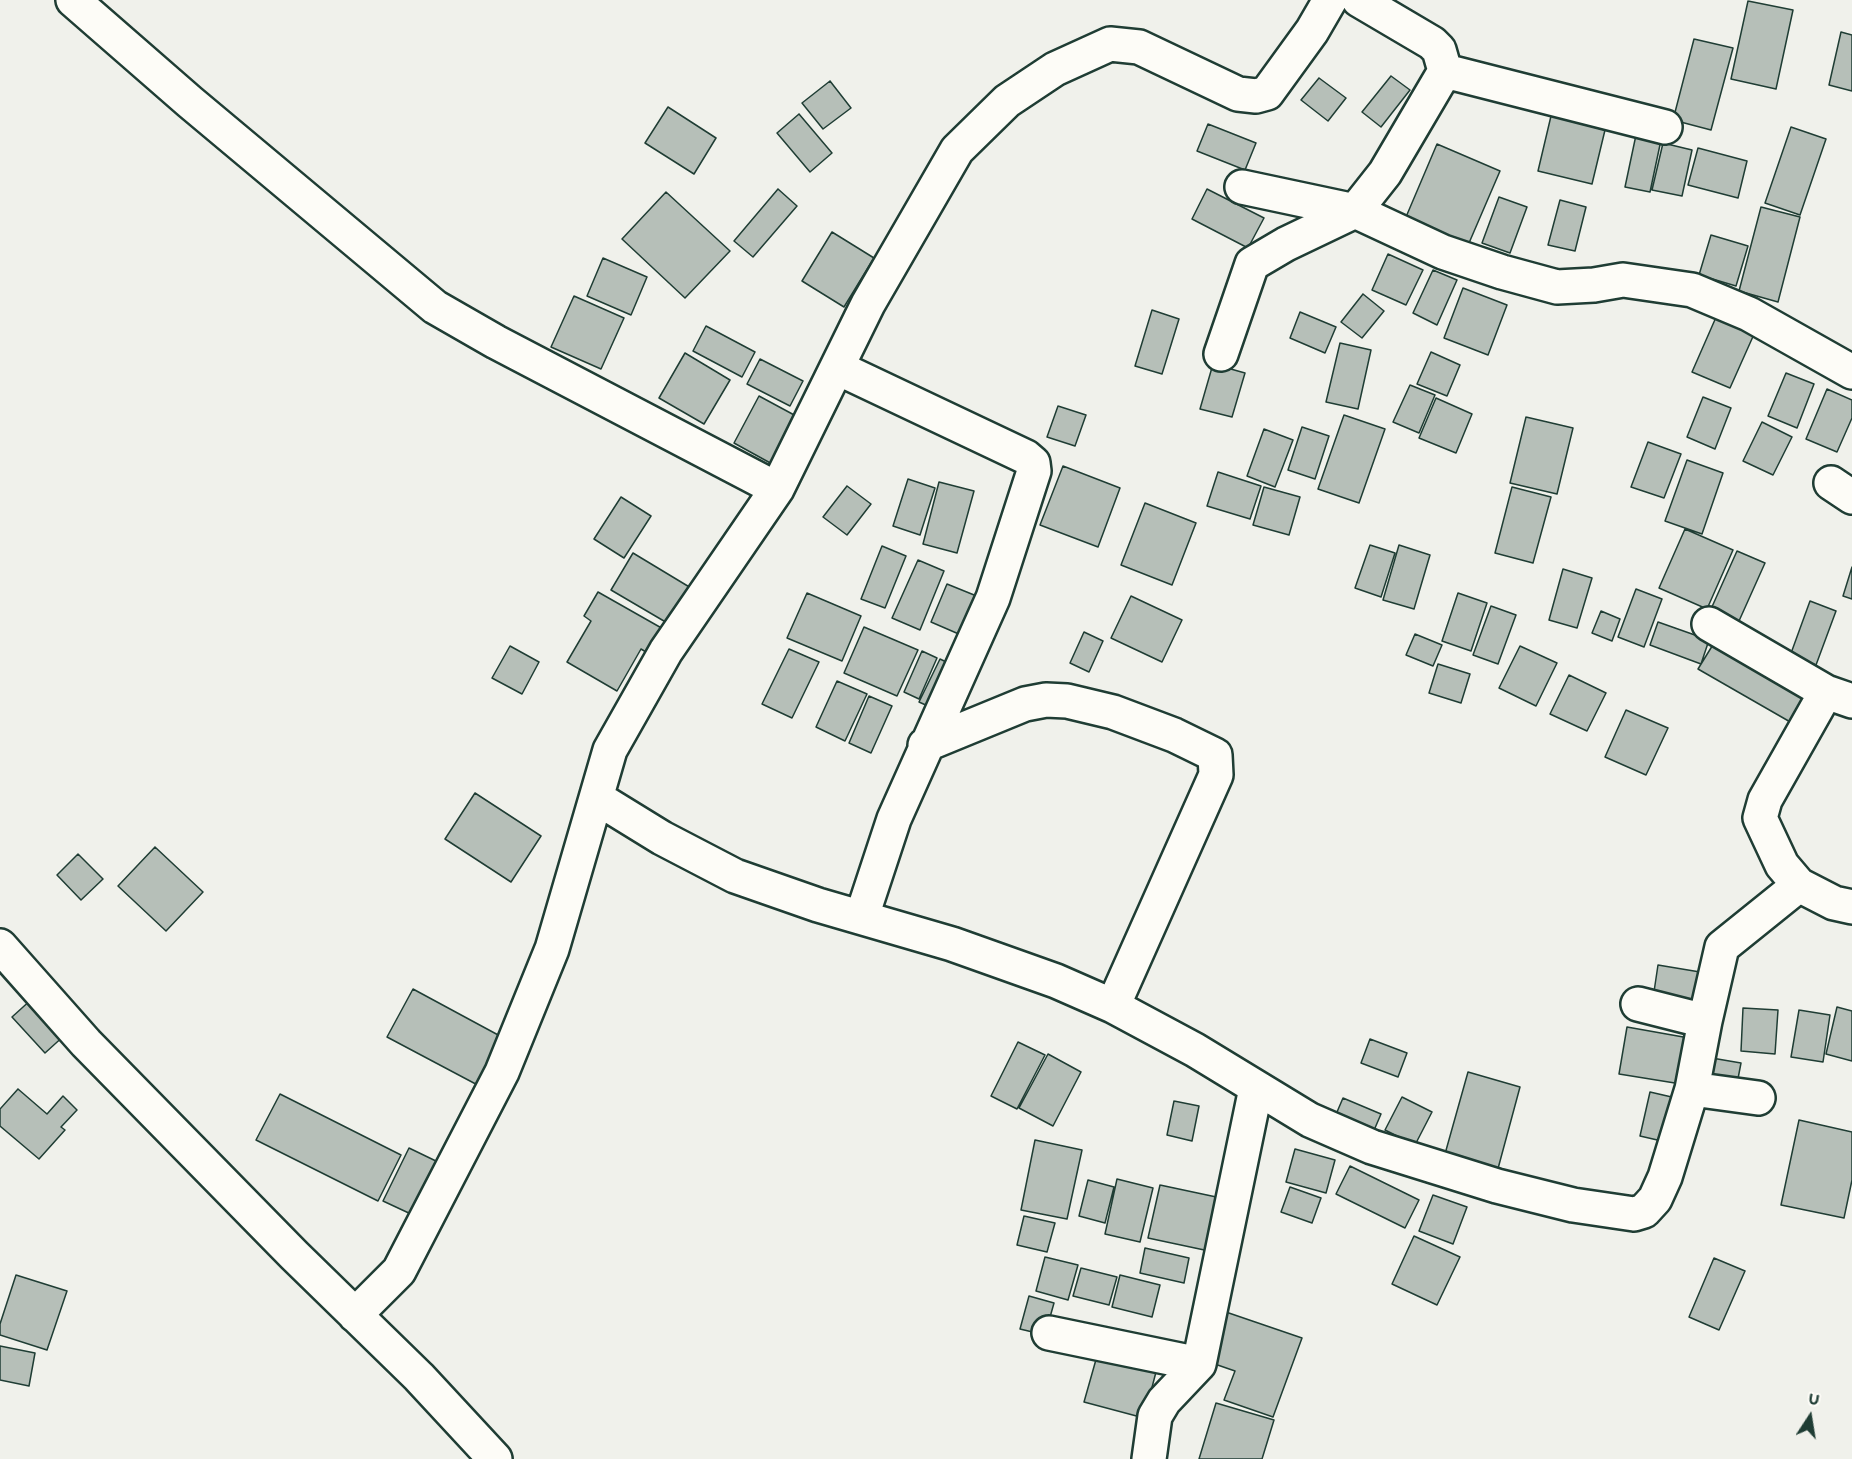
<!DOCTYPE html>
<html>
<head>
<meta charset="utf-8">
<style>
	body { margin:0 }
	#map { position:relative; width:1852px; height:1459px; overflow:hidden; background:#f0f1eb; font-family:Itim,sans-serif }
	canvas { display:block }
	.north { position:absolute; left:1780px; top:1387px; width:60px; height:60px; -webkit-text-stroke:4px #fdfcf7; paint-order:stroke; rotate:12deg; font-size:16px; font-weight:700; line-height:24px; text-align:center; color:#1f3d34 }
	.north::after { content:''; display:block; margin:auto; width:21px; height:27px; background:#1f3d34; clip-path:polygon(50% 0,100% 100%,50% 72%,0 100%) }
</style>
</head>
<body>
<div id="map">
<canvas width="1852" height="1459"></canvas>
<div class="north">U</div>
</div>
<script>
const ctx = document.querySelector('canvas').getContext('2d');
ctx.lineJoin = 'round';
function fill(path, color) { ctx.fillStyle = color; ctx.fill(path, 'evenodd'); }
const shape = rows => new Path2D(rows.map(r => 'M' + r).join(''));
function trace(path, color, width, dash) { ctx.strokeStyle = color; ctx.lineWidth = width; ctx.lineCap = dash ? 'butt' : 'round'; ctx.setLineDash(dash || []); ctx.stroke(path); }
const building = shape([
	[1748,1,1793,10,1776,89,1731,79,1748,1],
	[1841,32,1852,35,1852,91,1829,85,1841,32],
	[1694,39,1733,48,1711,130,1673,120,1694,39],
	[1391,76,1410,90,1381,127,1362,112,1391,76],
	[1319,78,1346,98,1328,121,1301,100,1319,78],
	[830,81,851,108,823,129,802,103,830,81],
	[668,107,716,138,694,174,645,143,668,107],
	[799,114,832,153,810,172,777,133,799,114],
	[1551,116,1605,130,1592,184,1538,171,1551,116],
	[1208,124,1256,143,1245,170,1197,151,1208,124],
	[1791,127,1826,139,1800,215,1765,203,1791,127],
	[1636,135,1661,140,1650,192,1625,187,1636,135],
	[1663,143,1692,150,1682,196,1652,190,1663,143],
	[1437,144,1500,171,1466,250,1403,224,1437,144],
	[1698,148,1747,161,1738,198,1688,185,1698,148],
	[778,189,797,206,753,257,734,241,778,189],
	[1207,189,1264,218,1248,248,1192,219,1207,189],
	[666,192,730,251,685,298,622,239,666,192],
	[1499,197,1527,207,1510,253,1482,243,1499,197],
	[1560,200,1586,207,1575,251,1548,245,1560,200],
	[1761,207,1800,217,1778,302,1739,291,1761,207],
	[832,232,874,258,844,307,802,281,832,232],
	[1711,235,1748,246,1736,286,1699,275,1711,235],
	[1388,254,1423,270,1406,305,1372,290,1388,254],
	[603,258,647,277,631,315,587,296,603,258],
	[1433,270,1457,280,1437,325,1413,313,1433,270],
	[1463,288,1507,305,1488,355,1444,338,1463,288],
	[1363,294,1384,311,1362,338,1341,322,1363,294],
	[574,296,624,318,601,369,551,347,574,296],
	[1152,310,1179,319,1162,374,1135,366,1152,310],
	[1300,312,1336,327,1325,353,1290,338,1300,312],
	[1717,315,1755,332,1730,388,1692,372,1717,315],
	[706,326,755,352,742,377,693,351,706,326],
	[1340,343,1371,350,1358,409,1326,402,1340,343],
	[1431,352,1460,365,1447,396,1417,384,1431,352],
	[685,353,730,380,704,424,659,398,685,353],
	[760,359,803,381,790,406,747,384,760,359],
	[1213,364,1245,373,1232,417,1200,409,1213,364],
	[1786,373,1814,384,1797,428,1768,416,1786,373],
	[1410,385,1435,395,1419,433,1393,422,1410,385],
	[1827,389,1852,400,1852,418,1837,452,1806,439,1827,389],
	[759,396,809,423,783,470,734,443,759,396],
	[1703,397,1731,408,1715,449,1687,437,1703,397],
	[1436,398,1472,414,1456,453,1419,438,1436,398],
	[1058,406,1086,415,1075,446,1047,437,1058,406],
	[1344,415,1385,429,1359,503,1318,489,1344,415],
	[1526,417,1573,428,1557,494,1510,483,1526,417],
	[1762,422,1792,437,1773,475,1743,461,1762,422],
	[1302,427,1329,436,1315,479,1288,470,1302,427],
	[1264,429,1293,440,1275,487,1247,476,1264,429],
	[1648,442,1681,454,1664,498,1631,487,1648,442],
	[1687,460,1723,473,1702,534,1665,521,1687,460],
	[1063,466,1120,488,1098,547,1040,525,1063,466],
	[1218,472,1261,486,1250,519,1207,506,1218,472],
	[908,479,935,488,920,535,893,526,908,479],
	[939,482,974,491,957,553,923,544,939,482],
	[847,486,871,504,847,535,823,517,847,486],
	[1264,487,1300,497,1289,535,1253,525,1264,487],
	[1512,487,1551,497,1533,563,1495,553,1512,487],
	[621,497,651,516,624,558,594,539,621,497],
	[1145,503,1196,523,1172,585,1121,565,1145,503],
	[1685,529,1733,550,1707,609,1659,588,1685,529],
	[1370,545,1395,553,1381,597,1355,588,1370,545],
	[1399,545,1430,555,1414,609,1383,600,1399,545],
	[882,546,906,556,885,608,861,599,882,546],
	[1737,551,1765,563,1739,621,1711,609,1737,551],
	[633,553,691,588,669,624,611,590,633,553],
	[918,560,944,571,920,630,892,618,918,560],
	[1852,567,1852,599,1843,596,1852,567],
	[1563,569,1592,578,1577,628,1549,620,1563,569],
	[947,584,984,599,968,638,931,622,947,584],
	[1636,589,1662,599,1644,647,1618,637,1636,589],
	[598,592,665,630,651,655,641,649,617,691,567,662,591,621,584,616,598,592],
	[807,593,861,616,842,661,787,638,807,593],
	[1458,593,1487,603,1471,651,1442,641,1458,593],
	[1131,596,1182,620,1162,662,1111,638,1131,596],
	[1810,601,1836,611,1816,665,1790,656,1810,601],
	[1491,606,1516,615,1498,664,1473,655,1491,606],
	[1601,611,1620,619,1612,641,1592,633,1601,611],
	[1658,622,1709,640,1701,664,1650,645,1658,622],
	[864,627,918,650,897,696,844,673,864,627],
	[1084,632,1103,641,1089,672,1070,663,1084,632],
	[1415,634,1442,645,1433,666,1406,655,1415,634],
	[1714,643,1815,701,1799,727,1698,669,1714,643],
	[510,646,539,662,522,694,492,678,510,646],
	[1520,646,1557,663,1536,706,1499,688,1520,646],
	[789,649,819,662,792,718,762,704,789,649],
	[922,651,937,658,919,699,904,692,922,651],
	[940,659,959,668,939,711,919,702,940,659],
	[1438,664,1470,674,1461,703,1429,693,1438,664],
	[1569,675,1606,693,1587,731,1550,714,1569,675],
	[837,681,867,694,845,741,816,727,837,681],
	[869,696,892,706,871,753,849,743,869,696],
	[1626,710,1668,728,1646,775,1605,757,1626,710],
	[475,793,541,836,511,882,445,839,475,793],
	[155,847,203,892,166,931,118,886,155,847],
	[78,854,103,879,81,900,57,875,78,854],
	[1658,965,1700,972,1694,1011,1652,1005,1658,965],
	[413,989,513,1043,487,1090,387,1037,413,989],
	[33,998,66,1034,45,1053,12,1017,33,998],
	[1837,1007,1852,1011,1852,1061,1826,1054,1837,1007],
	[1743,1008,1778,1010,1775,1054,1741,1051,1743,1008],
	[1799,1010,1830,1015,1823,1062,1791,1057,1799,1010],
	[1627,1027,1689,1038,1681,1084,1619,1074,1627,1027],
	[1370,1039,1407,1053,1398,1077,1361,1063,1370,1039],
	[1018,1042,1045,1055,1017,1109,991,1096,1018,1042],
	[1048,1054,1081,1072,1053,1126,1019,1108,1048,1054],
	[1706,1057,1741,1063,1736,1089,1702,1084,1706,1057],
	[1468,1072,1520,1087,1496,1176,1443,1161,1468,1072],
	[18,1089,47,1114,63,1096,77,1110,61,1127,65,1130,39,1159,0,1126,0,1109,18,1089],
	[1650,1092,1676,1098,1666,1142,1640,1136,1650,1092],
	[280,1094,401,1155,378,1201,256,1140,280,1094],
	[1402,1097,1432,1112,1415,1145,1385,1130,1402,1097],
	[1343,1098,1381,1114,1369,1142,1331,1126,1343,1098],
	[1174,1101,1199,1106,1192,1141,1167,1135,1174,1101],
	[1799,1120,1852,1132,1852,1180,1844,1218,1781,1205,1799,1120],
	[1035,1140,1082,1150,1067,1219,1021,1210,1035,1140],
	[409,1148,438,1162,413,1215,383,1201,409,1148],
	[1295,1149,1335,1160,1326,1193,1286,1182,1295,1149],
	[1350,1166,1419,1200,1405,1228,1336,1194,1350,1166],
	[1117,1179,1153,1188,1140,1242,1105,1234,1117,1179],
	[1088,1180,1114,1187,1105,1223,1079,1216,1088,1180],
	[1160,1185,1221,1198,1209,1251,1148,1238,1160,1185],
	[1290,1187,1321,1198,1312,1223,1281,1212,1290,1187],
	[1433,1195,1467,1207,1453,1244,1419,1231,1433,1195],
	[1024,1216,1055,1223,1047,1252,1017,1245,1024,1216],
	[1414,1236,1460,1257,1437,1305,1392,1284,1414,1236],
	[1145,1248,1189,1258,1184,1283,1140,1273,1145,1248],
	[1045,1257,1078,1265,1068,1300,1036,1291,1045,1257],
	[1714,1258,1745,1271,1719,1330,1689,1317,1714,1258],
	[1081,1268,1117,1277,1109,1305,1073,1296,1081,1268],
	[16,1275,67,1291,47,1350,0,1335,0,1324,16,1275],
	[1120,1275,1160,1285,1152,1317,1112,1307,1120,1275],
	[1029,1296,1054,1303,1045,1335,1020,1329,1029,1296],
	[1223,1311,1302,1338,1273,1417,1224,1400,1235,1371,1206,1361,1223,1311],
	[0,1346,35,1353,29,1386,0,1380,0,1346],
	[1097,1356,1156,1372,1144,1418,1084,1402,1097,1356],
	[1216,1403,1274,1420,1262,1459,1199,1459,1216,1403]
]);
fill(building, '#b6bfb8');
trace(building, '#1f3d34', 1.5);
const minor = shape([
	[73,0,190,102,435,307,496,342,777,489],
	[1445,71,1665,127],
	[1242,187,1355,211,1443,252,1502,272,1557,287,1594,285,1623,280,1692,290,1749,314,1852,372],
	[1221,354,1252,264,1286,244,1355,211,1385,173,1445,71,1439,50,1432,43,1359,0],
	[838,368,1026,457,1033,463,1034,471,993,598,894,819,862,916],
	[1831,483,1852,497],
	[1709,624,1826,692,1765,800,1760,818,1782,865,1799,885,1834,903,1852,907],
	[1826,692,1852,701],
	[925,745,1025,704,1046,700,1067,701,1113,712,1174,735,1215,755,1216,775,1113,1006],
	[597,798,662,838,735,876,818,905,952,944,1056,981,1113,1006,1195,1050,1310,1120,1372,1147,1497,1186,1573,1205,1634,1214,1644,1211,1655,1199,1665,1177,1692,1089,1705,1021,1638,1004],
	[0,946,86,1043,294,1255,419,1377,495,1459],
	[1705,1021,1722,947,1799,885],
	[1692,1089,1758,1098],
	[355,1315,399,1271,502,1072,552,949,610,750,666,651,777,489,868,304,957,150,1007,101,1055,69,1110,44,1139,47,1238,94,1256,96,1267,93,1312,31,1330,0],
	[1049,1333,1199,1364],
	[1149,1459,1155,1416,1164,1401,1199,1364,1256,1088]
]);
trace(minor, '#1f3d34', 38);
trace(minor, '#fdfcf7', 33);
</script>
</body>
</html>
